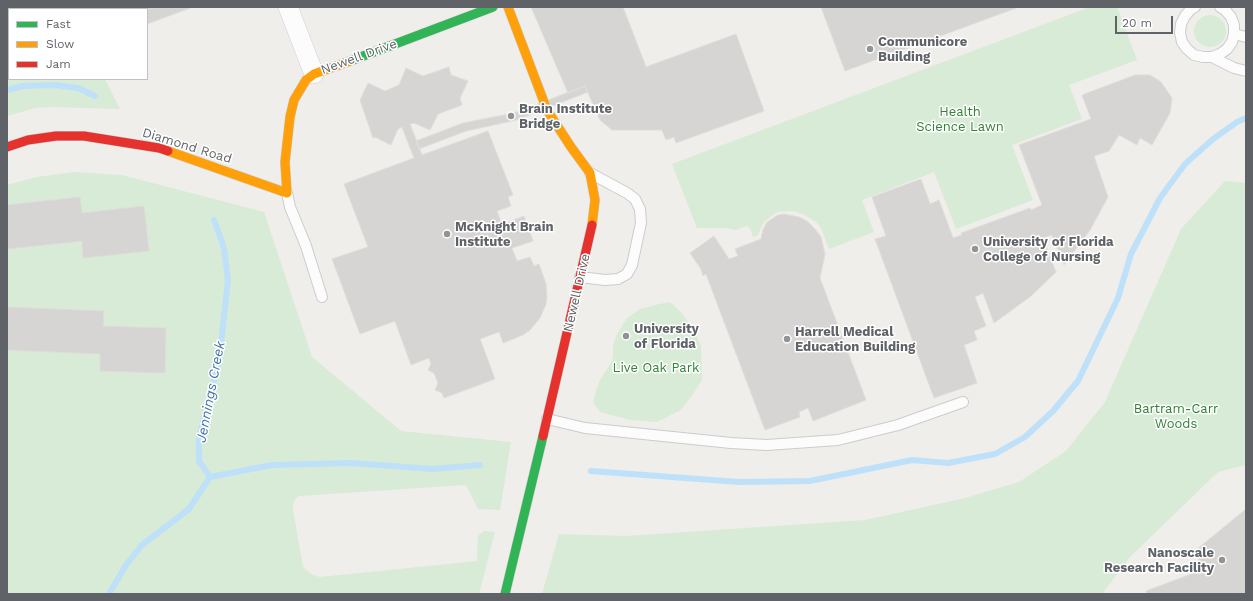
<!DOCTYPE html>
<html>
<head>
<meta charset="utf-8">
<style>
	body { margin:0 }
	#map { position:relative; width:1253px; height:601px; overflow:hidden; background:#efeeea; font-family:"Work Sans",sans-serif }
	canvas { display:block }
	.frame { position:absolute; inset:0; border:8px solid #5f6368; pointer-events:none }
	.legend { position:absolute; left:8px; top:8px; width:140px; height:72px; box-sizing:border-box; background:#fff; border:1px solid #bfc1c3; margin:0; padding:5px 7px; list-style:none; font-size:12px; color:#5f6368 }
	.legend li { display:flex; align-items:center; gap:8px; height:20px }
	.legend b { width:20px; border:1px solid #bfc1c3 }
	.scale { position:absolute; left:1115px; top:16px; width:58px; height:18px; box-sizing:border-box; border:2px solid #5f6368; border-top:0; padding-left:5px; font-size:12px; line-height:14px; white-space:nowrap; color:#5f6368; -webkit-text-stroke:3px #fff; paint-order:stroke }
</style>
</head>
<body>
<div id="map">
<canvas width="1253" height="601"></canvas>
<div class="frame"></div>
<ul class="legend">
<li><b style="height:5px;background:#30b455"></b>Fast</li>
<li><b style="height:5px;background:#ff9f0a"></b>Slow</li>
<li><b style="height:5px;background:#e5322d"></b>Jam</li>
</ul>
<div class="scale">20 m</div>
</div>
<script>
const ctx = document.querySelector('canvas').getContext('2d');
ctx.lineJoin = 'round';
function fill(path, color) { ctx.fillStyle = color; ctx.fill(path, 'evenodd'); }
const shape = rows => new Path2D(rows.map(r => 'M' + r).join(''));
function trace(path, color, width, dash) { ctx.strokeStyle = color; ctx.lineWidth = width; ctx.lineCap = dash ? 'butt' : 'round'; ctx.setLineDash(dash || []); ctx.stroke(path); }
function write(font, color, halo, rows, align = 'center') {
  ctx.font = font + ' "Work Sans",sans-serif'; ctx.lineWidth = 3; ctx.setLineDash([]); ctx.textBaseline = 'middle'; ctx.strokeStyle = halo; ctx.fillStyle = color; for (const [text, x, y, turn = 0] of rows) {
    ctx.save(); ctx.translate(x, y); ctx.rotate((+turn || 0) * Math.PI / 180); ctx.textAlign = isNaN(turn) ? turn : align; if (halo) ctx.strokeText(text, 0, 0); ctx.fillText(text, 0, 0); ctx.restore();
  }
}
fill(shape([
	[1090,7,1117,7,1137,60,1069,85,1082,119,1012,145,1033,200,956,229,934,172,862,200,874,232,829,249,821,228,816,222,803,214,793,211,777,212,770,217,765,221,761,227,758,235,753,237,751,230,747,226,736,230,725,228,697,228,672,164],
	'1194 31a16 16 0 1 1 32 0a16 16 0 1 1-32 0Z',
	[9,54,9,79,105,79,120,109,50,107,36,108,7,116,7,55],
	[74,172,122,175,264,212,312,357,401,431,511,442,500,510,478,509,466,485,299,496,295,499,293,504,293,510,303,566,305,569,313,575,320,577,477,561,478,536,484,531,495,532,479,594,7,594,7,185,37,177],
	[1225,181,1246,183,1246,465,1218,472,1130,557,1102,594,542,594,559,534,626,536,865,520,965,498,1019,482,1066,451,1105,402,1181,229],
	[670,302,682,313,693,330,701,345,702,380,693,394,681,410,657,422,630,420,600,412,593,402,596,391,600,380,611,363,613,357,613,345,617,334,627,318,640,309,655,305]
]), '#d8ebd6');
trace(shape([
	[7,90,23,86,55,85,78,88,95,96],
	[591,471,739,482,810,481,912,460,948,463,995,454,1025,437,1053,411,1078,381,1118,298,1131,254,1160,198,1185,164,1213,139,1237,122,1246,118],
	[210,477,272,465,351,463,433,469,480,465],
	[210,477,199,461,199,437,219,362,228,280,224,248,214,220],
	[109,594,126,565,142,545,189,509,210,477]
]), '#bfe0f9', 6);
const building = shape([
	[56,7,193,7,147,24,147,9,57,9,56,7],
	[531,7,623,7,646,67,736,34,764,111,676,143,674,137,666,140,662,130,612,130,600,120,585,86,568,93,531,7],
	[821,7,1019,7,845,71,821,7],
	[449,67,451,75,468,81,460,98,462,105,438,114,430,130,414,123,410,124,422,155,488,131,513,195,508,197,511,206,497,211,502,225,524,216,533,241,512,248,517,261,530,257,534,266,539,264,546,284,547,298,546,304,540,318,530,330,523,335,503,343,499,332,480,339,495,379,444,398,442,393,435,390,438,383,434,373,428,370,431,364,429,358,411,365,395,321,360,334,332,259,368,247,344,184,414,158,402,127,398,129,391,145,375,137,373,138,360,100,368,83,385,91,399,85,406,68,423,76,449,67],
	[1135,75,1150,75,1161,82,1172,98,1170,113,1152,145,1140,138,1137,145,1119,135,1109,151,1094,156,1108,197,1090,230,1064,265,1052,235,1043,238,1056,272,1031,296,994,323,983,293,975,297,986,326,974,331,977,340,964,345,977,383,934,398,875,239,886,236,872,197,921,179,930,204,939,200,953,238,962,235,961,233,1030,208,1031,210,1042,205,1019,145,1091,119,1082,95,1135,75],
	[585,86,588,92,517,120,466,131,419,149,416,141,463,123,514,113,585,86],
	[80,197,82,213,144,206,149,251,83,258,82,241,7,249,7,205,80,197],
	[784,214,799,217,807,221,815,229,821,237,825,254,820,278,866,400,813,421,808,408,799,412,800,417,765,430,706,274,703,276,701,269,690,253,714,236,729,259,738,256,735,249,761,239,763,230,767,222,778,215,784,214],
	[7,307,104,311,103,326,166,328,165,373,100,371,100,354,7,350,7,307],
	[1246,509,1246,594,1147,594,1146,591,1202,570,1196,550,1246,509]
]);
fill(building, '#d6d5d3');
trace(building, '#deddd9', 1);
const lane = shape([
	[1195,7,1191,9,1185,16,1181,24,1180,33,1182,42,1187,49,1194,55,1203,57,1212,57,1220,54,1227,49,1232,42,1234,34,1234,25,1231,17,1225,10,1220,7],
	[1234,34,1246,37],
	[1212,57,1234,68,1246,71],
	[287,193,290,207,306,246,322,297],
	[580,277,605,280,618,279,627,274,632,265,641,223,640,209,635,199,627,193,590,173],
	[547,419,585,428,731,443,767,445,838,440,898,425,963,402]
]);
const street = shape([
	[288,7,314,74]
]);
const fast = shape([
	[350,61,493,7],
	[505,594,543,436]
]);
const slow = shape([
	[508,7,547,110,571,147,590,173,595,200,592,225],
	[168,151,287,193,285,162,290,117,294,100,306,80,314,74,350,61]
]);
const jam = shape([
	[7,147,28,140,56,136,84,136,159,148,168,151],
	[543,436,592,225]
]);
trace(lane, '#cbcccc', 12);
trace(street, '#cbcccc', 20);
trace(fast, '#cacacb', 10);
trace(slow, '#cacacb', 10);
trace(jam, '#cacacb', 10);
trace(lane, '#fdfcfc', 10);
trace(street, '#fdfcfc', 19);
trace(fast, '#30b455', 9);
trace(slow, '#ff9f0a', 9);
trace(jam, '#e5322d', 9);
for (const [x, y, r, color] of [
	[870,49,4,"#919496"],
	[511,116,4,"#919496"],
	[447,234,4,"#919496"],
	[975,249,4,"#919496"],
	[626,336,4,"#919496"],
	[787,339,4,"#919496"],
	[1222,560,4,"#919496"]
]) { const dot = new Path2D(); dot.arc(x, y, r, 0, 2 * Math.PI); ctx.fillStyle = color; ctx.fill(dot); trace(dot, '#fff', 1.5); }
write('bold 13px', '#5f6368', '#fff', [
	["Communicore",878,42],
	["Building",878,57],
	["Brain Institute",519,109],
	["Bridge",519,124],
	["McKnight Brain",455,227],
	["Institute",455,242],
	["University of Florida",983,242],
	["College of Nursing",983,257],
	["University",634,329],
	["of Florida",634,344],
	["Harrell Medical",795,332],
	["Education Building",795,347],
	["Nanoscale",1214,553,"right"],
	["Research Facility",1214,568,"right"]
], 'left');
write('13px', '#5f6368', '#fff', [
	["Newell Drive",359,57,-20],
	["Diamond Road",187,146,17],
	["Newell Drive",577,293,-77]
]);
write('13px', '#348238', '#fff', [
	["Health",960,112],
	["Science Lawn",960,127],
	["Live Oak Park",656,368],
	["Bartram-Carr",1176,409],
	["Woods",1176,424]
]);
write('italic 14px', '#4174aa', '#fff', [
	["Jennings Creek",211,392,-79]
]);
</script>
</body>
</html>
